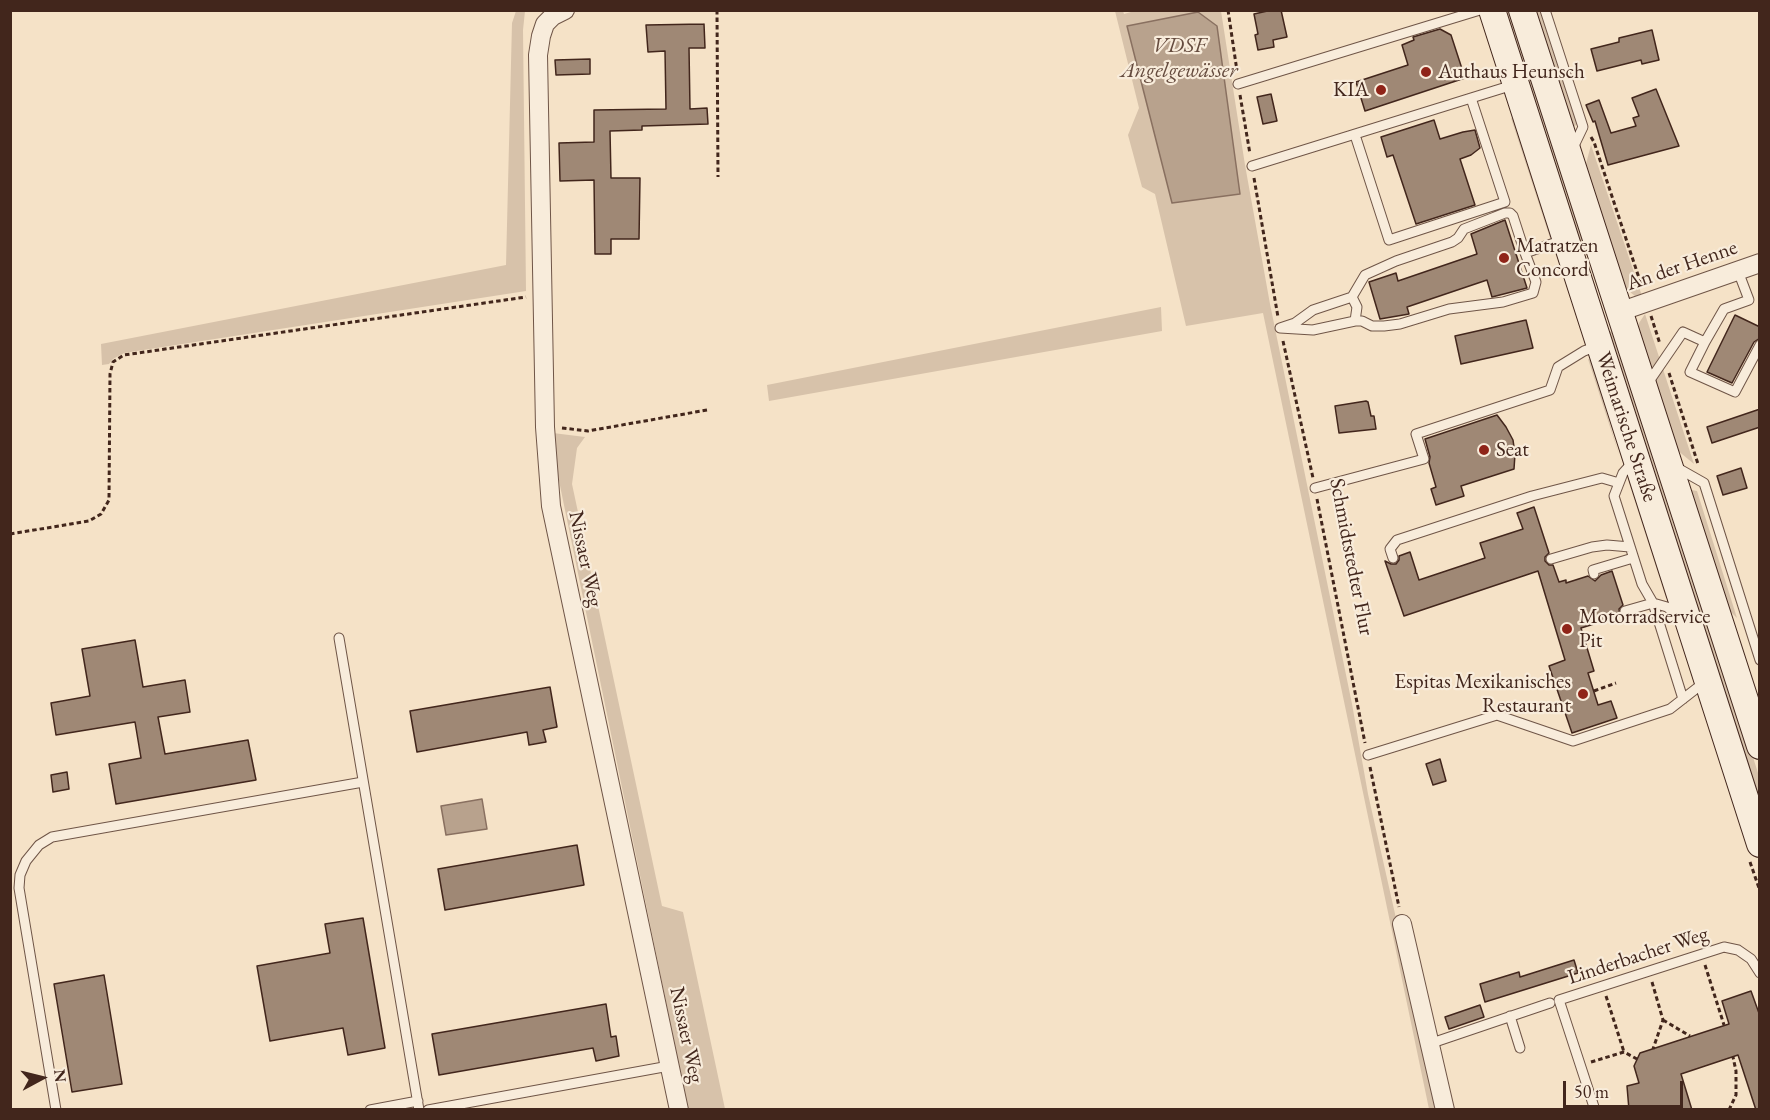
<!DOCTYPE html>
<html>
<head>
<meta charset="utf-8">
<style>
	body { margin:0 }
	#map { position:relative; width:1770px; height:1120px; overflow:hidden; background:#f5e2c7; font-family:"EB Garamond",serif }
	canvas { display:block }
	.frame { position:absolute; inset:0; border:12px solid #42261c; pointer-events:none }
	.north { position:absolute; left:12px; top:1048px; width:60px; height:60px; -webkit-text-stroke:4px #f8ecdb; paint-order:stroke; rotate:83deg; font-size:16px; font-weight:700; line-height:24px; text-align:center; color:#42261c }
	.north::after { content:''; display:block; margin:auto; width:21px; height:27px; background:#42261c; clip-path:polygon(50% 0,100% 100%,50% 72%,0 100%) }
	.scale { position:absolute; left:1563px; top:1081px; width:120px; height:27px; box-sizing:border-box; border:3px solid #42261c; border-top:0; padding-left:8px; font-size:18px; line-height:21px; white-space:nowrap; color:#42261c; -webkit-text-stroke:4px #f8ecdb; paint-order:stroke }
</style>
</head>
<body>
<div id="map">
<canvas width="1770" height="1120"></canvas>
<div class="frame"></div>
<div class="north">N</div>
<div class="scale">50 m</div>
</div>
<script>
const ctx = document.querySelector('canvas').getContext('2d');
ctx.lineJoin = 'round';
function fill(path, color) { ctx.fillStyle = color; ctx.fill(path, 'evenodd'); }
const shape = rows => new Path2D(rows.map(r => 'M' + r).join(''));
function trace(path, color, width, dash) { ctx.strokeStyle = color; ctx.lineWidth = width; ctx.lineCap = dash ? 'butt' : 'round'; ctx.setLineDash(dash || []); ctx.stroke(path); }
function write(font, color, halo, rows, align = 'center') {
  ctx.font = font + ' "EB Garamond",serif'; ctx.lineWidth = 4.5; ctx.setLineDash([]); ctx.textBaseline = 'middle'; ctx.strokeStyle = halo; ctx.fillStyle = color; for (const [text, x, y, turn = 0] of rows) {
    ctx.save(); ctx.translate(x, y); ctx.rotate((+turn || 0) * Math.PI / 180); ctx.textAlign = isNaN(turn) ? turn : align; if (halo) ctx.strokeText(text, 0, 0); ctx.fillText(text, 0, 0); ctx.restore();
  }
}
fill(shape([
	[1138,10,1221,11,1245,165,1270,304,1352,704,1368,794,1439,1109,1429,1109,1263,313,1186,326,1155,194,1142,187,1128,135,1139,108,1115,11,1123,11,1124,14],
	[1198,12,1217,26,1240,194],
	[516,11,525,11,523,30,526,291,124,353,113,359,109,364,102,365,101,344,506,265,512,23],
	[1501,11,1512,11,1589,259,1577,238],
	[1529,11,1540,11,1576,116,1577,124,1573,128],
	[1511,118,1520,123,1554,229,1550,238],
	[1591,145,1642,296,1635,296,1621,285,1583,175],
	[1161,307,1162,331,769,401,767,385],
	[1645,314,1694,464,1671,445,1638,333,1639,323],
	[1612,331,1617,335,1759,776,1759,808,1609,332],
	[1588,359,1597,362,1599,369,1601,394,1620,458],
	[553,433,585,437,577,448,572,484,662,906,683,912,725,1109,688,1109,557,471],
	[1634,475,1676,604,1666,598,1628,480],
	[1686,489,1697,491,1737,618,1728,609]
]), '#d7c2aa');
const water = shape([
	[1198,12,1217,26,1240,194,1172,203,1127,26,1198,12],
	[482,799,487,829,446,835,441,806,482,799]
]);
fill(water, '#b8a28d');
trace(water, '#897060', 1.5);
const building = shape([
	[1272,10,1281,10,1287,37,1273,40,1274,47,1258,50,1255,35,1258,34,1254,14,1272,10],
	[704,24,705,48,689,48,690,109,707,108,708,124,642,126,642,130,610,131,611,178,640,178,639,239,611,239,611,254,595,254,594,180,560,181,559,143,594,142,594,110,666,109,665,51,648,52,646,25,704,24],
	[1440,29,1451,35,1465,78,1365,111,1356,82,1408,65,1402,45,1414,40,1413,37,1440,29],
	[1652,30,1659,60,1642,64,1641,60,1597,71,1591,49,1619,42,1619,38,1652,30],
	[590,59,590,74,556,75,555,60,590,59],
	[1656,89,1679,146,1608,165,1595,121,1593,122,1586,105,1599,100,1611,133,1636,126,1633,118,1639,116,1632,98,1656,89],
	[1271,94,1277,121,1263,124,1257,97,1271,94],
	[1434,120,1440,139,1463,132,1475,130,1480,148,1471,155,1460,159,1475,205,1416,224,1393,155,1387,157,1381,137,1434,120],
	[1505,220,1527,288,1492,297,1487,280,1407,307,1409,314,1380,319,1369,282,1396,273,1398,281,1477,254,1471,234,1505,220],
	[1735,315,1760,327,1760,338,1754,342,1732,383,1707,372,1735,315],
	[1526,320,1533,348,1461,364,1455,336,1526,320],
	[1366,401,1368,402,1371,416,1374,416,1376,429,1339,433,1335,406,1366,401],
	[1760,409,1760,427,1712,443,1707,427,1760,409],
	[1497,415,1506,427,1513,440,1515,454,1514,469,1461,486,1464,496,1436,505,1431,489,1436,487,1429,463,1430,457,1425,439,1497,415],
	[1741,468,1747,488,1723,495,1717,476,1741,468],
	[1534,507,1549,553,1545,557,1545,561,1549,565,1553,565,1559,582,1566,580,1566,583,1588,576,1595,581,1601,575,1612,571,1623,605,1619,609,1620,616,1581,628,1594,671,1588,673,1598,705,1611,701,1617,718,1572,733,1549,666,1565,660,1538,571,1404,616,1385,561,1391,564,1396,564,1399,560,1399,556,1410,552,1419,580,1485,558,1480,543,1523,529,1517,513,1534,507],
	[135,640,143,687,185,680,190,712,158,717,165,754,248,740,256,780,116,804,109,764,141,758,135,722,56,735,51,703,90,696,82,649,135,640],
	[550,687,557,727,543,730,546,742,529,745,527,732,417,752,410,711,550,687],
	[1440,759,1446,781,1433,785,1426,764,1440,759],
	[67,772,69,789,53,792,51,775,67,772],
	[577,845,584,885,445,910,438,869,577,845],
	[363,918,385,1048,348,1055,343,1028,270,1041,257,966,330,953,325,924,363,918],
	[1574,960,1578,973,1485,1002,1480,984,1519,972,1520,977,1574,960],
	[104,975,122,1084,72,1092,54,984,104,975],
	[1751,991,1760,1016,1760,1110,1756,1110,1738,1055,1681,1074,1692,1110,1629,1110,1627,1086,1639,1083,1634,1066,1640,1053,1729,1024,1722,1001,1751,991],
	[606,1004,611,1037,616,1036,619,1056,596,1061,593,1048,439,1075,432,1034,606,1004],
	[1480,1005,1484,1017,1449,1029,1445,1017,1480,1005]
]);
fill(building, '#9f8875');
trace(building, '#42261c', 1.5);
const lane = shape([
	[1545,10,1583,127,1572,150],
	[1238,84,1480,10],
	[1355,135,1389,240,1505,202,1471,98],
	[1252,166,1513,85],
	[1525,253,1536,282,1533,293,1503,302,1449,309,1400,324,1384,326,1372,326,1362,321,1355,321,1313,330,1280,328,1295,323,1313,310,1352,297,1365,275,1396,261,1452,242,1458,238,1464,229,1505,213,1510,213,1513,216,1525,253,1563,240],
	[1352,297,1357,307,1355,321],
	[1705,342,1690,372,1735,392,1760,345],
	[1648,383,1683,332,1705,342,1724,309,1749,300,1738,271],
	[1633,462,1623,473,1614,496,1642,584,1653,603,1683,699],
	[1674,466,1704,483,1760,660],
	[1315,488,1424,459,1416,434,1550,390,1558,367,1584,351,1597,346],
	[1393,558,1390,549,1397,540,1532,496,1602,478,1619,483],
	[1551,559,1592,547,1607,545,1630,547],
	[1594,574,1593,570,1633,558],
	[1625,611,1653,603,1667,607,1681,617],
	[339,638,419,1110],
	[1368,755,1497,715,1573,741,1670,709,1706,681],
	[1510,1016,1520,1048],
	[1429,1044,1550,1003],
	[56,1110,19,888,20,875,26,861,39,845,52,837,363,782],
	[370,1110,418,1101],
	[428,1110,669,1066],
	[1595,1110,1559,1000,1724,947,1738,950,1751,959,1760,973]
]);
const street = shape([
	[565,10,553,16,545,24,541,36,538,55,545,427,551,506,679,1110],
	[1619,312,1760,263],
	[1402,924,1445,1110]
]);
const secondary = shape([
	[1492,10,1760,844],
	[1522,10,1760,746]
]);
trace(lane, '#6f5547', 11);
trace(street, '#6f5547', 20);
trace(secondary, '#42261c', 28);
trace(shape([
	[717,10,718,177],
	[1228,10,1237,71],
	[1240,95,1250,154],
	[1591,137,1594,142,1642,287],
	[1254,178,1278,317],
	[1651,316,1660,344],
	[1283,341,1313,478],
	[1669,373,1698,464],
	[562,428,588,431,707,410],
	[1317,499,1365,743],
	[10,534,89,521,101,514,109,500,110,374,113,362,124,355,526,297],
	[1594,691,1616,683],
	[1370,767,1399,907],
	[1750,862,1760,891],
	[1705,965,1724,1025],
	[1652,982,1663,1020,1653,1049],
	[1606,996,1624,1052],
	[1663,1020,1690,1036],
	[1591,1062,1624,1052,1637,1059],
	[1729,1110,1736,1095,1736,1071,1733,1057]
]), '#42261c', 3, [4.5, 3]);
trace(lane, '#f8ecdb', 9);
trace(street, '#f8ecdb', 18);
trace(secondary, '#f8ecdb', 26);
for (const [x, y, r, color] of [
	[1426,72,6,"#8f2418"],
	[1381,90,6,"#8f2418"],
	[1504,258,6,"#8f2418"],
	[1484,450,6,"#8f2418"],
	[1567,629,6,"#8f2418"],
	[1583,694,6,"#8f2418"]
]) { const dot = new Path2D(); dot.arc(x, y, r, 0, 2 * Math.PI); ctx.fillStyle = color; ctx.fill(dot); trace(dot, '#f8ecdb', 2); }
write('21px', '#42261c', '#f8ecdb', [
	["Authaus Heunsch",1438,72],
	["KIA",1369,90,"right"],
	["Matratzen",1516,246],
	["Concord",1516,270],
	["Seat",1496,450],
	["Motorradservice",1579,617],
	["Pit",1579,641],
	["Espitas Mexikanisches",1571,682,"right"],
	["Restaurant",1571,706,"right"]
], 'left');
write('21px', '#42261c', '#f8ecdb', [
	["An der Henne",1682,266,-19],
	["Weimarische Straße",1626,427,72],
	["Schmidtstedter Flur",1351,557,79],
	["Nissaer Weg",585,559,78],
	["Linderbacher Weg",1638,956,-18],
	["Nissaer Weg",686,1035,78]
]);
write('italic 22px', '#654b3e', '#f8ecdb', [
	["VDSF",1179,46],
	["Angelgewässer",1179,71]
]);
</script>
</body>
</html>
